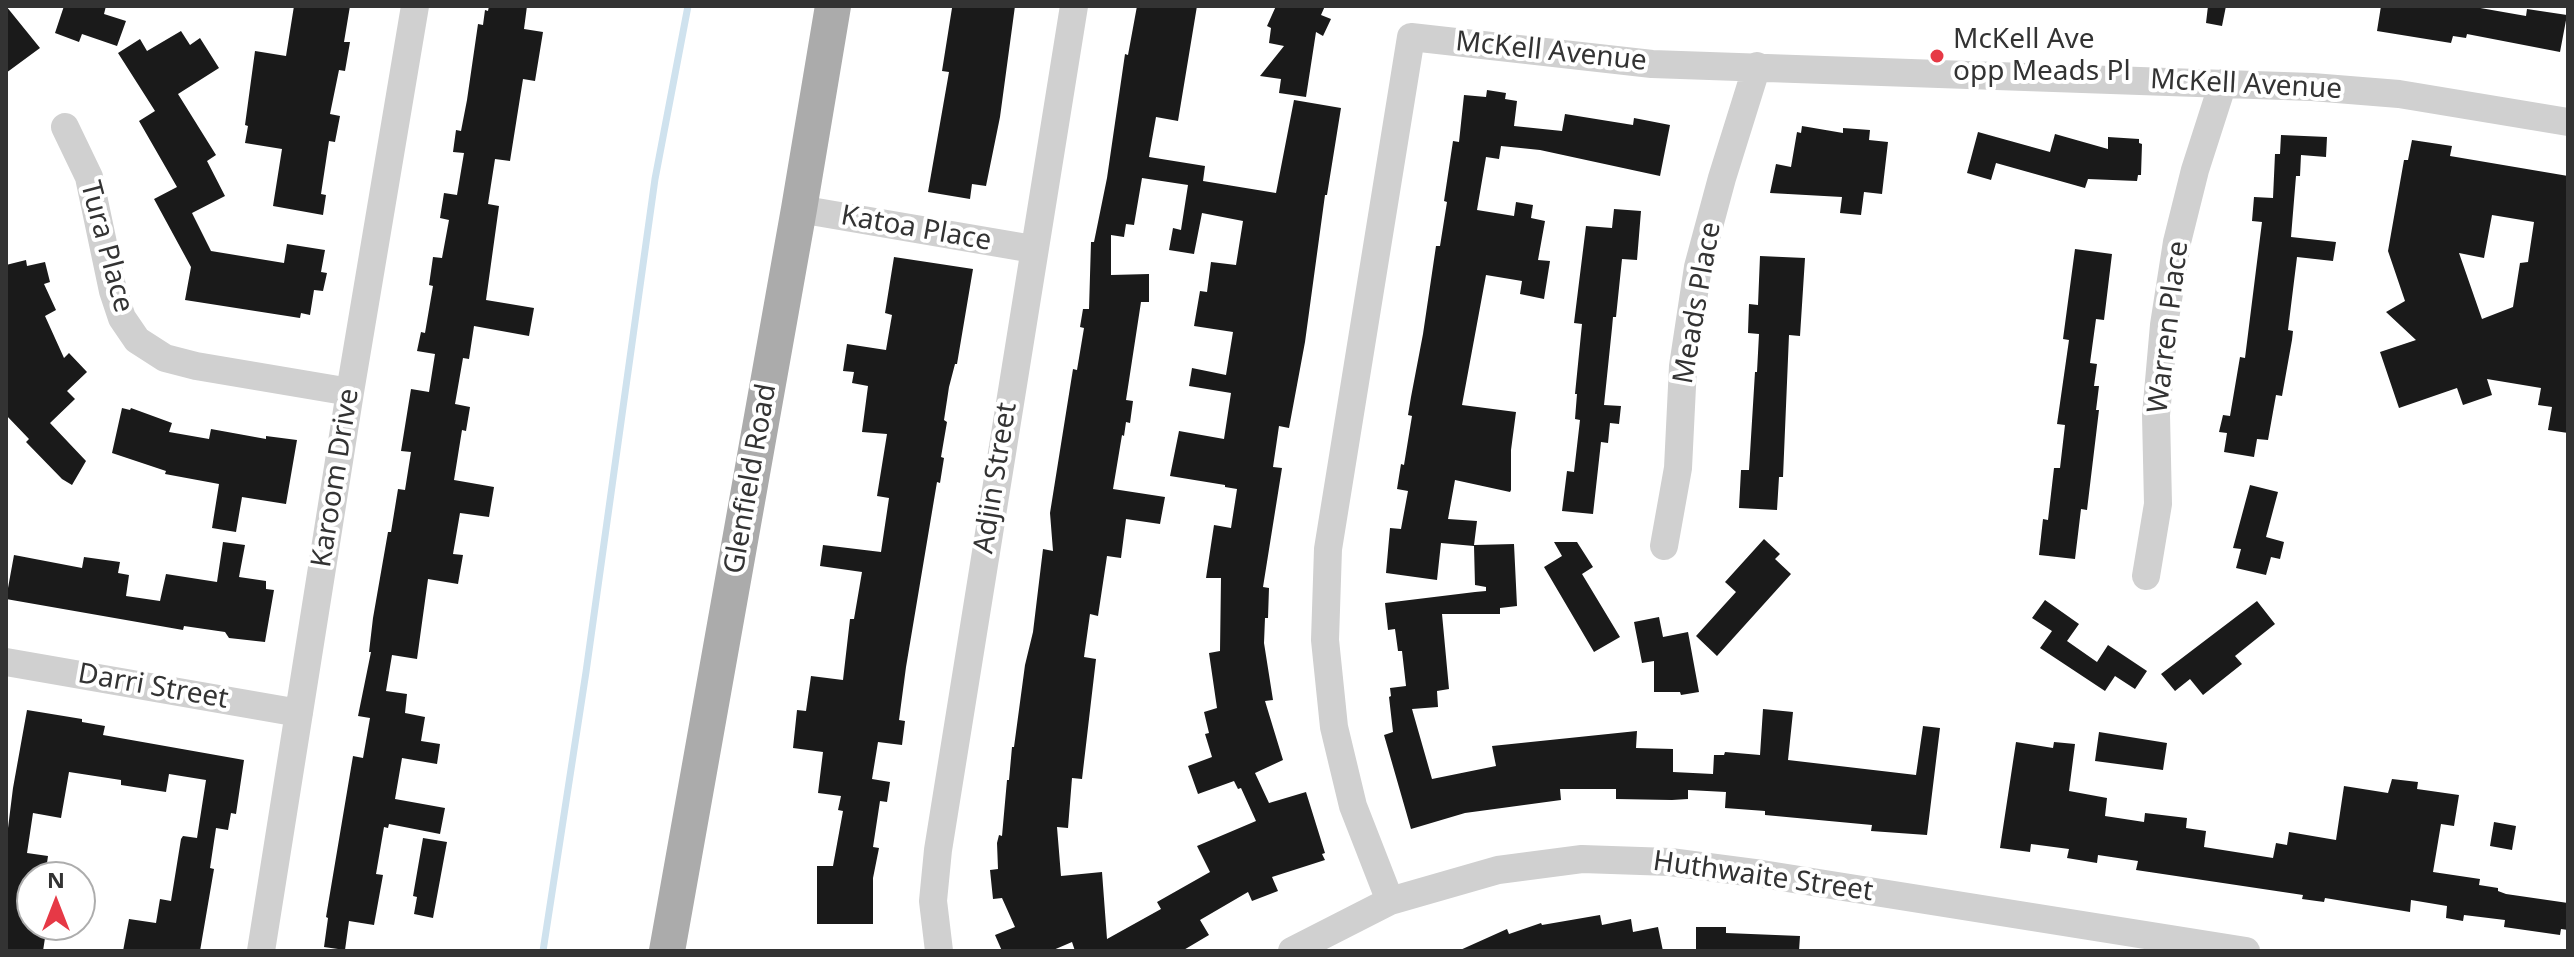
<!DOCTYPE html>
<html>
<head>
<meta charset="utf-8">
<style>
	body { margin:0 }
	#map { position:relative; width:2574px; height:957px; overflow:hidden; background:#fff; font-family:"Noto Sans",sans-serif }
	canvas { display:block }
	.frame { position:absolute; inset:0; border:8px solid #333; pointer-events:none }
	.north { position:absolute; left:16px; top:861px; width:80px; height:80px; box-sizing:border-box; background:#fff; border:2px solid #adadad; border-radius:50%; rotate:0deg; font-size:22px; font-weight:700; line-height:32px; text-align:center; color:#333 }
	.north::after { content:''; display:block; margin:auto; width:28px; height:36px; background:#e63946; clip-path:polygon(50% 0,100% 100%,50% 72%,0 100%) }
</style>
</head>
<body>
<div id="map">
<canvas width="2574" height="957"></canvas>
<div class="frame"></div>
<div class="north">N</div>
</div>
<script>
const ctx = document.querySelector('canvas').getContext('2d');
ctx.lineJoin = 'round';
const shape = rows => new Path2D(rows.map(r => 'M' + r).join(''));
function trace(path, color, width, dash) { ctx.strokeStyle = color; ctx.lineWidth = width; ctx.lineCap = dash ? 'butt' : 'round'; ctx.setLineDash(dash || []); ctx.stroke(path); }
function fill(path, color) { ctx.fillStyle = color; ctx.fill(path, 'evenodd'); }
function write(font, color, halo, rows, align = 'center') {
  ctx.font = font + ' "Noto Sans",sans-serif'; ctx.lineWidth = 8; ctx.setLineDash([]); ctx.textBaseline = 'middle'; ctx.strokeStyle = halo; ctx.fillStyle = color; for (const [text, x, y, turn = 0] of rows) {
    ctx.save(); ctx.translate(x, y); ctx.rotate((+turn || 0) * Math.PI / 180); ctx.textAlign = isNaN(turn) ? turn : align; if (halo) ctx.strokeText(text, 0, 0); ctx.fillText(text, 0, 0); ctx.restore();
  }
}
trace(shape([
	[543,951,586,672,655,179,688,6]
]), '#cfe2ee', 7);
fill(shape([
	[6,6,40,48,6,73],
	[64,6,106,6,104,14,126,21,117,46,82,34,79,42,55,33],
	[294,6,350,6,344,42,350,42,345,71,339,70,330,114,340,116,335,142,329,141,321,194,326,195,323,215,273,206,282,149,245,143,248,126,245,125,255,51,286,56],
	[489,6,527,6,524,29,543,32,535,81,523,79,510,161,495,159,488,204,499,206,486,300,534,308,529,336,474,326,469,359,463,358,455,404,470,407,466,431,462,430,454,480,494,487,489,517,460,513,453,554,463,555,458,584,428,579,417,659,392,655,386,691,407,694,405,713,425,717,421,741,440,744,437,764,402,758,395,799,445,808,440,834,389,824,388,828,384,827,376,874,383,875,374,925,349,921,345,950,324,947,328,918,326,917,353,756,363,758,370,718,358,716,371,652,369,652,373,618,388,532,391,532,398,489,405,490,411,452,401,451,411,389,429,392,435,354,417,351,421,332,425,333,433,286,429,285,433,257,442,258,449,220,440,218,444,193,457,195,464,153,453,152,456,130,461,131,467,100,478,24,483,25,485,10,488,11],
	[955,6,1015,6,1000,117,986,186,972,184,970,199,928,192,949,72,942,71,952,8],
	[1137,6,1197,6,1178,121,1156,117,1149,157,1205,166,1203,181,1276,193,1294,100,1341,108,1327,195,1325,195,1305,342,1289,428,1279,426,1273,467,1282,468,1263,587,1269,588,1268,618,1265,618,1264,643,1273,700,1265,701,1283,760,1255,773,1269,803,1306,792,1325,853,1322,854,1325,860,1272,877,1278,891,1252,901,1248,892,1200,920,1209,935,1182,951,1075,951,1072,942,1051,951,1002,951,995,935,1015,927,1002,898,993,899,990,870,998,869,997,843,999,835,1002,836,1007,780,1009,780,1012,747,1014,747,1025,665,1033,632,1043,549,1053,551,1050,513,1073,369,1077,370,1084,328,1080,327,1083,309,1089,309,1091,242,1094,242,1107,178,1125,54,1128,55],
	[1142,178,1188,185,1181,230,1173,228,1169,250,1194,254,1202,213,1243,221,1236,265,1211,262,1207,292,1200,291,1194,326,1233,332,1226,375,1192,368,1189,386,1231,393,1224,439,1179,431,1170,476,1225,485,1225,487,1237,489,1231,528,1214,525,1206,578,1221,578,1220,651,1209,653,1217,708,1204,712,1209,733,1205,734,1212,757,1188,766,1198,794,1234,781,1238,789,1241,788,1256,821,1197,846,1210,872,1157,902,1161,909,1107,939,1102,872,1061,876,1057,827,1068,828,1072,778,1082,779,1096,659,1084,657,1090,614,1098,616,1107,556,1121,558,1126,519,1160,524,1165,497,1113,489,1122,435,1124,436,1126,422,1130,423,1133,401,1126,400,1141,302,1149,302,1149,274,1111,275,1111,235,1124,237,1126,224,1134,225],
	[1276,6,1325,6,1321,15,1331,19,1323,36,1316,32,1306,97,1279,93,1281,79,1260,76,1284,46,1269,43,1271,28,1267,26],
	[2208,6,2226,6,2222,26,2206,23],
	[2381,6,2469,6,2526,16,2527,9,2567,15,2560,52,2467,34,2466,38,2453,36,2451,43,2377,31],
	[181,31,190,45,200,38,219,68,178,94,216,155,207,161,225,196,192,213,211,251,284,263,287,244,325,250,321,272,327,273,323,291,314,290,310,315,301,313,300,318,185,300,191,267,154,199,177,187,139,121,155,111,118,53,140,39,147,51],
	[1487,90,1506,93,1505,99,1517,101,1514,126,1562,131,1565,114,1633,125,1634,118,1670,125,1660,176,1540,150,1501,146,1499,159,1486,157,1477,210,1514,216,1516,202,1533,205,1531,218,1545,221,1538,260,1550,261,1544,299,1520,294,1522,281,1486,275,1462,405,1516,412,1511,450,1511,490,1510,492,1455,480,1448,519,1477,521,1474,545,1514,544,1517,606,1500,608,1500,614,1442,614,1449,689,1437,691,1438,707,1412,709,1432,779,1496,766,1492,746,1637,731,1636,748,1673,749,1673,772,1713,774,1714,755,1724,755,1725,752,1760,755,1763,709,1793,712,1788,760,1916,775,1923,726,1940,728,1927,835,1871,831,1872,825,1765,815,1765,811,1725,808,1726,792,1688,790,1688,799,1672,800,1616,799,1616,789,1560,789,1561,800,1465,813,1411,829,1384,735,1393,732,1389,697,1391,696,1390,688,1406,686,1402,651,1398,651,1395,629,1388,630,1385,603,1475,592,1486,591,1486,587,1475,585,1474,546,1441,543,1437,580,1386,573,1390,528,1401,529,1408,491,1397,489,1401,464,1404,465,1412,416,1408,415,1411,397,1423,334,1436,246,1440,246,1447,202,1444,201,1453,141,1459,142,1464,95,1486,97],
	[1802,126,1843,133,1843,128,1870,130,1869,140,1888,142,1882,194,1864,192,1861,215,1840,213,1842,197,1770,193,1776,164,1791,167,1797,132,1801,133],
	[1978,132,2050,152,2055,134,2108,149,2108,137,2139,139,2139,143,2142,144,2141,175,2138,175,2137,181,2088,179,2085,188,1996,163,1991,180,1967,173],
	[2281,135,2327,137,2326,157,2301,155,2300,176,2296,176,2291,237,2336,242,2333,261,2297,257,2288,330,2293,331,2292,340,2282,396,2276,395,2268,440,2257,439,2254,457,2224,452,2227,433,2219,432,2223,415,2230,416,2240,357,2245,358,2262,222,2252,221,2254,197,2273,198,2275,154,2280,154],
	[2412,140,2452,146,2450,156,2568,176,2568,433,2548,430,2552,407,2538,405,2541,388,2487,379,2492,395,2463,405,2457,388,2399,408,2380,352,2416,340,2386,312,2405,301,2388,251,2404,160,2408,160],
	[2492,215,2534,222,2528,262,2520,263,2513,307,2482,319,2459,253,2484,258],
	[1614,209,1641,211,1637,260,1622,259,1616,317,1613,317,1612,328,1604,405,1621,406,1619,424,1610,423,1608,443,1601,442,1593,514,1562,511,1567,471,1574,472,1580,420,1575,419,1577,394,1575,394,1582,324,1574,323,1586,226,1612,228],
	[2075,249,2112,254,2104,320,2096,319,2090,363,2097,364,2094,386,2099,386,2096,410,2099,410,2087,510,2081,509,2075,559,2039,555,2043,519,2048,520,2054,468,2060,468,2065,425,2057,424,2069,340,2063,339],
	[1760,256,1805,258,1800,336,1789,335,1783,477,1779,477,1777,510,1739,508,1741,470,1749,470,1755,372,1757,372,1759,334,1748,333,1749,304,1758,305],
	[894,257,973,269,957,364,955,364,949,387,944,420,947,422,941,457,944,458,940,483,937,482,906,667,899,720,905,721,902,745,878,742,872,779,890,782,887,802,880,801,873,847,879,848,873,878,873,924,817,924,817,866,833,866,843,811,838,810,841,796,818,793,823,752,793,748,797,710,806,711,811,676,843,680,850,619,854,619,862,572,820,566,823,545,881,552,889,498,877,496,887,434,862,432,868,386,852,383,854,372,843,371,847,344,886,350,892,315,885,313],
	[26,260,27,266,45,262,50,282,44,284,56,310,45,316,64,358,69,353,87,372,67,391,75,399,50,423,86,461,72,485,62,479,26,442,29,439,6,415,6,265],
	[122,408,130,410,131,408,172,423,169,432,209,439,211,429,266,439,266,436,297,440,286,504,242,497,236,532,212,528,219,484,165,474,166,471,112,453],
	[2250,485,2278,492,2266,537,2284,542,2280,559,2271,557,2266,575,2236,568,2241,549,2233,548],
	[1764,539,1780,554,1775,559,1791,574,1717,656,1696,636,1736,592,1725,582],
	[223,542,245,545,239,577,266,581,266,589,274,590,265,642,229,638,225,632,184,626,183,630,6,599,14,555,82,568,84,557,120,562,118,573,129,575,126,596,160,601,166,574,217,582],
	[1554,542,1577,542,1593,567,1582,574,1620,637,1594,652,1544,567,1562,556],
	[2045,600,2079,624,2067,641,2097,662,2108,645,2147,671,2135,689,2115,676,2105,691,2040,648,2052,631,2032,618],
	[2257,601,2275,624,2235,656,2242,664,2203,695,2190,679,2175,691,2161,674],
	[1659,617,1663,637,1688,632,1699,692,1681,695,1680,692,1654,692,1654,661,1642,663,1634,622],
	[27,710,82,719,82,722,105,726,103,735,244,760,236,814,231,813,228,830,216,828,210,868,214,869,200,951,123,951,129,919,156,923,160,899,171,901,181,839,183,836,197,838,206,780,169,774,166,792,121,785,121,780,69,772,61,818,33,813,27,853,48,856,45,877,32,877,32,925,47,925,43,951,6,951,6,844,13,788],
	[2099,732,2167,743,2163,770,2095,761],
	[2016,742,2053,748,2054,742,2075,744,2069,791,2107,798,2105,816,2144,822,2145,813,2187,818,2186,828,2206,831,2204,847,2273,858,2276,843,2287,845,2289,832,2336,840,2344,786,2388,793,2392,779,2418,782,2417,789,2459,795,2454,826,2441,824,2433,872,2480,879,2479,885,2498,888,2498,891,2506,894,2568,903,2568,930,2561,929,2560,935,2504,927,2505,920,2464,915,2463,921,2446,918,2447,906,2411,900,2410,912,2325,898,2324,902,2302,899,2303,895,2136,870,2138,861,2098,855,2097,863,2067,858,2069,849,2031,844,2030,852,2000,848],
	[2494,822,2516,826,2512,850,2490,846],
	[423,838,447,842,433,918,414,914,417,897,413,896],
	[1600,915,1602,925,1631,919,1633,932,1658,927,1663,951,1458,951,1507,929,1509,934,1541,923,1542,925],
	[1696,927,1726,927,1726,933,1800,936,1799,951,1696,951]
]), '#1a1a1a');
trace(shape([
	[65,127,89,177,113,291,122,318,137,340,165,358,196,366,350,392],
	[799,209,1033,249],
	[1664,546,1678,468,1683,366,1698,267,1722,178,1757,66],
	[2146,576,2158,504,2156,415,2164,325,2177,242,2195,170,2223,83],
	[6,662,299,713],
	[1390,901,1353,806,1334,727,1325,640,1328,549,1411,37,1652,64,2312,87,2399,94,2568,122],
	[261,951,350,392,415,6],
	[939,951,933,901,938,850,1074,6],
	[1292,951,1390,901,1498,870,1582,859,1670,862,1762,874,2246,951]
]), '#d0d0d0', 28);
trace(shape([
	[667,951,799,209,833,6]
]), '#ababab', 36);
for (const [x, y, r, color] of [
	[1937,56,8,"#e63946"]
]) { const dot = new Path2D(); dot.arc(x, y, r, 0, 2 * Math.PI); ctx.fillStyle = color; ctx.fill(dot); trace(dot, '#fff', 3); }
write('28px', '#333', '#fff', [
	["McKell Ave",1953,40],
	["opp Meads Pl",1953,72]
], 'left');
write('28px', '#333', '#fff', [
	["McKell Avenue",1551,52,6],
	["McKell Avenue",2246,85,3],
	["Katoa Place",916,229,10],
	["Tura Place",106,247,75],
	["Meads Place",1698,303,-80],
	["Warren Place",2169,327,-83],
	["Karoom Drive",336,478,-81],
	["Adjin Street",996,478,-81],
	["Glenfield Road",751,479,-80],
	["Darri Street",153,687,10],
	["Huthwaite Street",1763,877,8]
]);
</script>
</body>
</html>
